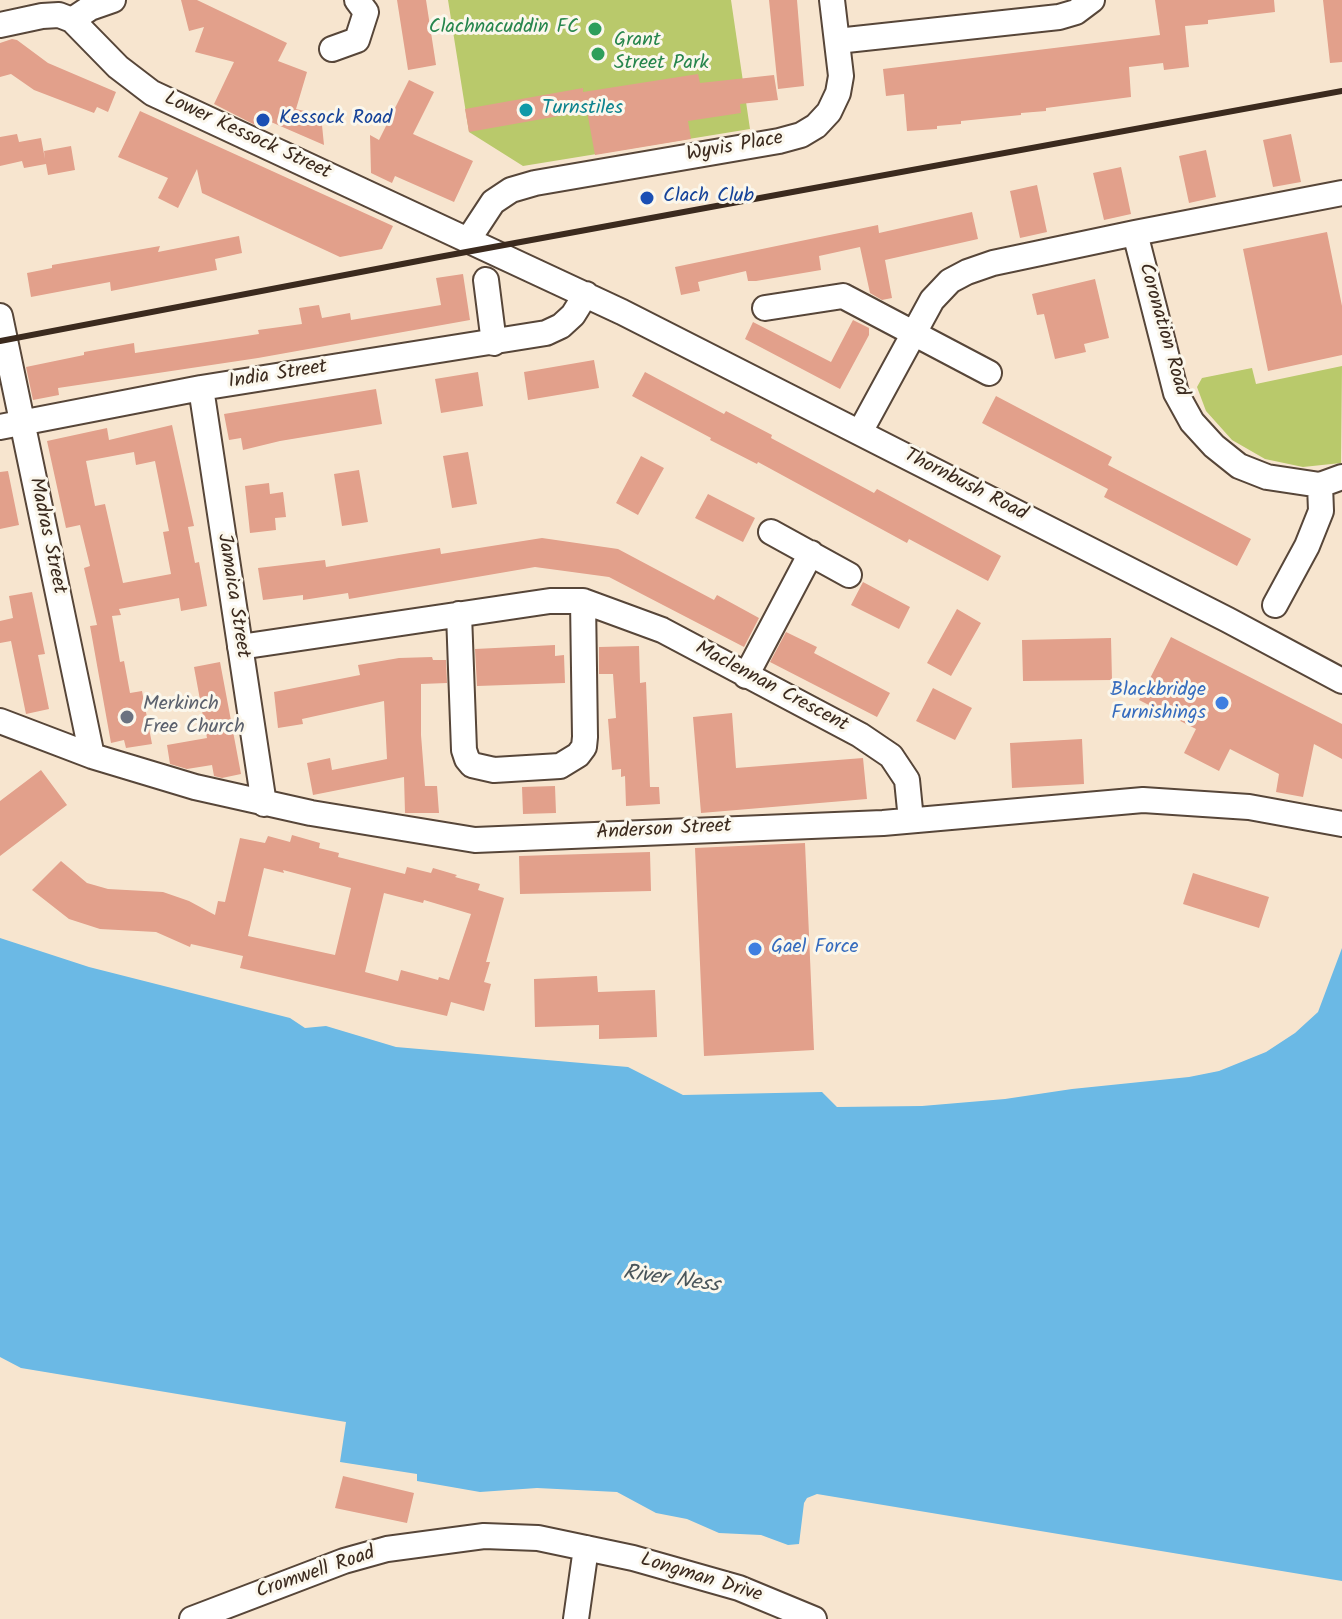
<!DOCTYPE html>
<html>
<head>
<meta charset="utf-8">
<style>
	body { margin:0 }
	canvas { display:block; background:#f7e5cf }
</style>
</head>
<body>
<canvas width="1342" height="1619"></canvas>
<script>
const ctx = document.querySelector('canvas').getContext('2d');
ctx.lineJoin = 'round';
function fill(path, color) { ctx.fillStyle = color; ctx.fill(path, 'evenodd'); }
const shape = rows => new Path2D(rows.map(r => 'M' + r).join(''));
function trace(path, color, width, dash) { ctx.strokeStyle = color; ctx.lineWidth = width; ctx.lineCap = dash ? 'butt' : 'round'; ctx.setLineDash(dash || []); ctx.stroke(path); }
function write(font, color, halo, rows, align = 'center') {
  ctx.font = font + ' Kalam,sans-serif'; ctx.lineWidth = 6; ctx.setLineDash([]); ctx.textBaseline = 'middle'; ctx.strokeStyle = halo; ctx.fillStyle = color; for (const [text, x, y, turn = 0] of rows) {
    ctx.save(); ctx.translate(x, y); ctx.rotate((+turn || 0) * Math.PI / 180); ctx.textAlign = isNaN(turn) ? turn : align; if (halo) ctx.strokeText(text, 0, 0); ctx.fillText(text, 0, 0); ctx.restore();
  }
}
fill(shape([
	[448,0,731,0,750,129,523,166,469,132],
	[1342,366,1341,463,1303,467,1265,459,1232,440,1206,411,1197,387,1202,378,1252,368,1256,384]
]), '#b9c96b');
fill(shape([
	[0,938,89,967,290,1018,305,1028,326,1026,396,1047,628,1067,683,1095,822,1092,837,1107,922,1106,1005,1099,1072,1089,1189,1077,1219,1071,1266,1052,1295,1033,1318,1012,1342,948,1342,1581,817,1494,807,1498,804,1503,799,1544,788,1545,761,1535,719,1533,687,1519,656,1513,617,1492,537,1488,480,1492,417,1481,417,1474,340,1462,346,1422,21,1368,0,1357]
]), '#6bb9e5');
fill(shape([
	[181,0,197,0,287,43,278,61,307,72,296,109,321,115,324,145,271,122,270,126,259,121,257,126,214,104,234,62,195,52,204,27,189,31],
	[397,0,426,0,436,65,408,70],
	[769,0,797,0,804,86,778,89],
	[1155,0,1274,0,1275,12,1208,20,1208,24,1185,26,1189,67,1164,70,1163,63,1129,67,1131,97,1046,108,1046,111,1021,113,1021,115,961,121,961,124,937,126,937,129,907,131,904,94,886,96,883,69,1160,35],
	[1323,0,1342,0,1342,62,1330,63],
	[12,39,17,40,48,63,116,92,108,112,97,107,94,113,34,90,11,74,0,77,0,43],
	[698,74,700,83,774,75,778,100,740,104,741,113,688,121,691,139,595,155,587,111,469,132,465,109,583,88,583,92],
	[409,80,434,92,413,134,473,161,454,202,395,176,392,183,371,173,370,135,379,140],
	[140,111,393,226,382,249,340,257,202,193,197,169,178,208,158,198,168,178,118,157],
	[17,134,19,142,41,138,45,159,44,151,71,146,75,170,48,175,46,164,24,168,22,161,0,166,0,137],
	[1291,134,1301,182,1273,187,1263,140],
	[1206,150,1216,197,1189,203,1179,156],
	[1121,167,1131,214,1104,220,1093,173],
	[1037,185,1047,232,1020,238,1010,191],
	[972,212,978,239,885,260,892,298,882,300,870,293,860,247,819,256,821,270,756,281,748,281,746,271,698,282,700,291,681,295,675,267,878,225,879,233],
	[1327,232,1342,306,1342,355,1268,371,1243,249],
	[239,236,242,253,215,259,217,270,111,291,110,282,31,297,27,273,52,268,52,265,160,246,158,252],
	[463,274,470,320,258,358,58,388,59,395,33,400,26,367,84,355,84,352,134,343,135,353,259,334,258,330,302,324,299,308,319,305,322,318,350,313,351,320,441,305,436,278],
	[1095,279,1109,338,1084,344,1086,352,1055,359,1044,314,1037,315,1032,294],
	[853,320,869,328,869,335,840,389,745,339,753,322,831,362],
	[594,360,599,388,528,400,524,372],
	[478,372,483,406,441,413,435,379],
	[645,372,724,414,726,411,772,435,771,438,874,493,877,489,1001,556,988,581,909,539,907,543,758,462,757,464,710,440,711,438,632,396],
	[376,389,382,424,280,441,243,450,241,438,229,440,224,414],
	[996,396,1112,457,1108,465,1251,539,1237,566,1104,497,1108,489,982,423],
	[172,425,194,526,188,527,195,563,199,562,207,606,181,611,179,598,119,609,121,615,112,616,120,662,124,661,130,693,142,691,152,744,126,748,124,740,111,743,90,626,97,625,84,568,90,566,80,525,66,528,47,441,107,428,109,440],
	[134,452,136,465,155,461,169,531,163,532,171,574,123,583,105,504,95,506,86,461],
	[468,452,477,504,452,508,443,456],
	[641,456,664,468,638,515,616,503],
	[359,470,368,522,342,526,334,474],
	[8,471,19,525,0,529,0,472],
	[269,483,270,494,283,492,286,517,275,518,276,530,250,533,245,486],
	[708,494,755,518,743,542,695,518],
	[542,538,618,549,714,600,717,595,759,618,744,647,609,577,535,567,349,599,348,593,303,600,303,595,263,600,258,568,325,560,326,567,440,548,441,554],
	[863,582,910,607,899,629,851,605],
	[32,592,45,654,38,655,49,709,26,714,11,641,0,643,0,621,13,618,9,596],
	[957,609,981,623,951,676,927,663],
	[786,632,817,647,814,653,890,693,877,717,770,662],
	[1171,637,1342,724,1342,759,1314,744,1303,797,1276,792,1279,774,1230,749,1219,771,1184,753,1196,729,1139,700],
	[1111,638,1112,680,1023,681,1022,640],
	[555,645,555,656,564,655,565,683,477,686,475,649],
	[639,646,640,683,646,682,650,787,659,787,660,804,626,806,625,776,621,777,621,769,612,770,608,719,616,718,613,674,599,674,599,647],
	[432,657,433,660,446,660,447,683,421,684,421,735,425,786,437,786,439,813,405,813,404,777,313,795,307,763,330,758,332,770,387,759,384,701,302,719,303,724,278,728,274,692,360,675,358,665,399,658],
	[220,662,241,774,222,778,214,776,212,765,187,769,170,764,167,745,207,738,194,667],
	[933,688,972,708,955,740,916,721],
	[732,713,736,768,863,758,867,799,701,813,693,717],
	[1082,739,1084,784,1012,788,1010,743],
	[41,770,67,805,0,856,0,801],
	[555,786,556,813,523,814,522,787],
	[292,835,320,843,319,848,339,853,338,857,405,874,407,867,431,873,433,868,457,875,455,877,480,884,478,890,504,898,486,962,490,962,484,982,491,984,484,1011,451,1002,447,1016,240,968,243,956,191,944,190,947,156,932,100,929,69,919,32,890,61,861,87,883,108,889,163,892,189,901,215,915,218,901,225,902,240,838,265,843,268,836,290,842],
	[264,868,284,873,283,870,351,888,335,955,248,936],
	[384,893,423,903,424,900,471,914,449,980,439,977,438,980,401,970,398,981,365,972],
	[805,843,814,1050,704,1056,695,848],
	[650,852,651,891,520,894,519,856],
	[1193,873,1269,897,1259,928,1183,904],
	[597,976,598,992,655,990,657,1037,599,1039,599,1025,535,1027,534,979],
	[343,1476,414,1493,407,1523,335,1508]
]), '#e2a08b');
const minor = shape([
	[72,20,90,8,113,0],
	[0,25,42,16,59,15,72,20,118,67,152,93,622,312,1228,620,1342,681],
	[837,41,1059,17,1076,12,1092,0],
	[332,49,357,40,366,12,357,0],
	[1135,233,1176,393,1192,422,1214,446,1239,466,1267,477,1320,485,1342,477],
	[468,240,493,202,511,190,535,183,779,141,801,135,816,126,829,112,838,93,841,76,832,0],
	[486,280,494,343],
	[765,308,843,296,989,373],
	[0,316,92,756],
	[201,388,264,804],
	[0,427,201,388,546,333,561,326,573,315,586,294],
	[860,432,932,300,950,281,967,272,993,263,1135,233,1342,193],
	[771,532,849,575],
	[1275,605,1307,546,1321,511,1320,485],
	[459,614,464,750,467,759,472,765,494,770,560,766,578,755,584,747,585,737,583,601],
	[240,647,550,601,583,601,662,630,860,735,891,756,907,780,911,820],
	[746,676,811,553],
	[0,721,92,756,195,787,311,813,475,840,883,823,1143,800,1249,807,1342,824],
	[192,1619,344,1561,387,1549,484,1536,538,1538,633,1558,739,1588,814,1619],
	[576,1619,586,1548]
]);
trace(minor, '#574639', 28);
trace(minor, '#fff', 24);
trace(shape([
	[0,341,439,257,1342,91]
]), '#3b2a1e', 6);
for (const [x, y, r, color] of [
	[595,29,8,"#2e9e5b"],
	[598,54,8,"#2e9e5b"],
	[526,110,8,"#0f9aa8"],
	[263,120,8,"#1a4fb4"],
	[647,198,8,"#1a4fb4"],
	[1222,703,8,"#3f7fe0"],
	[127,717,8,"#6b7280"],
	[755,949,8,"#3f7fe0"]
]) { const dot = new Path2D(); dot.arc(x, y, r, 0, 2 * Math.PI); ctx.fillStyle = color; ctx.fill(dot); trace(dot, '#fbf7ec', 3); }
write('20px', '#27864d', '#fbf7ec', [
	["Clachnacuddin FC",579,29],
	["Grant",614,42,"left"],
	["Street Park",614,65,"left"]
], 'right');
write('20px', '#0d838f', '#fbf7ec', [
	["Turnstiles",542,110]
], 'left');
write('20px', '#164399', '#fbf7ec', [
	["Kessock Road",279,120],
	["Clach Club",663,198]
], 'left');
write('20px', '#3b2a1e', '#fbf7ec', [
	["Lower Kessock Street",247,137,25],
	["Wyvis Place",735,148,-10],
	["Coronation Road",1162,330,74],
	["India Street",278,376,-9],
	["Thornbush Road",965,486,27],
	["Madras Street",46,536,78],
	["Jamaica Street",232,596,81],
	["Maclennan Crescent",771,688,28],
	["Anderson Street",664,831,-3],
	["Cromwell Road",316,1574,-19],
	["Longman Drive",701,1579,17]
]);
write('20px', '#366cbe', '#fbf7ec', [
	["Blackbridge",1206,692],
	["Furnishings",1206,715],
	["Gael Force",771,949,"left"]
], 'right');
write('20px', '#5b616d', '#fbf7ec', [
	["Merkinch",143,706],
	["Free Church",143,729]
], 'left');
write('italic 22px', '#49555a', '#fbf7ec', [
	["River Ness",671,1281,8]
]);
</script>
</body>
</html>
